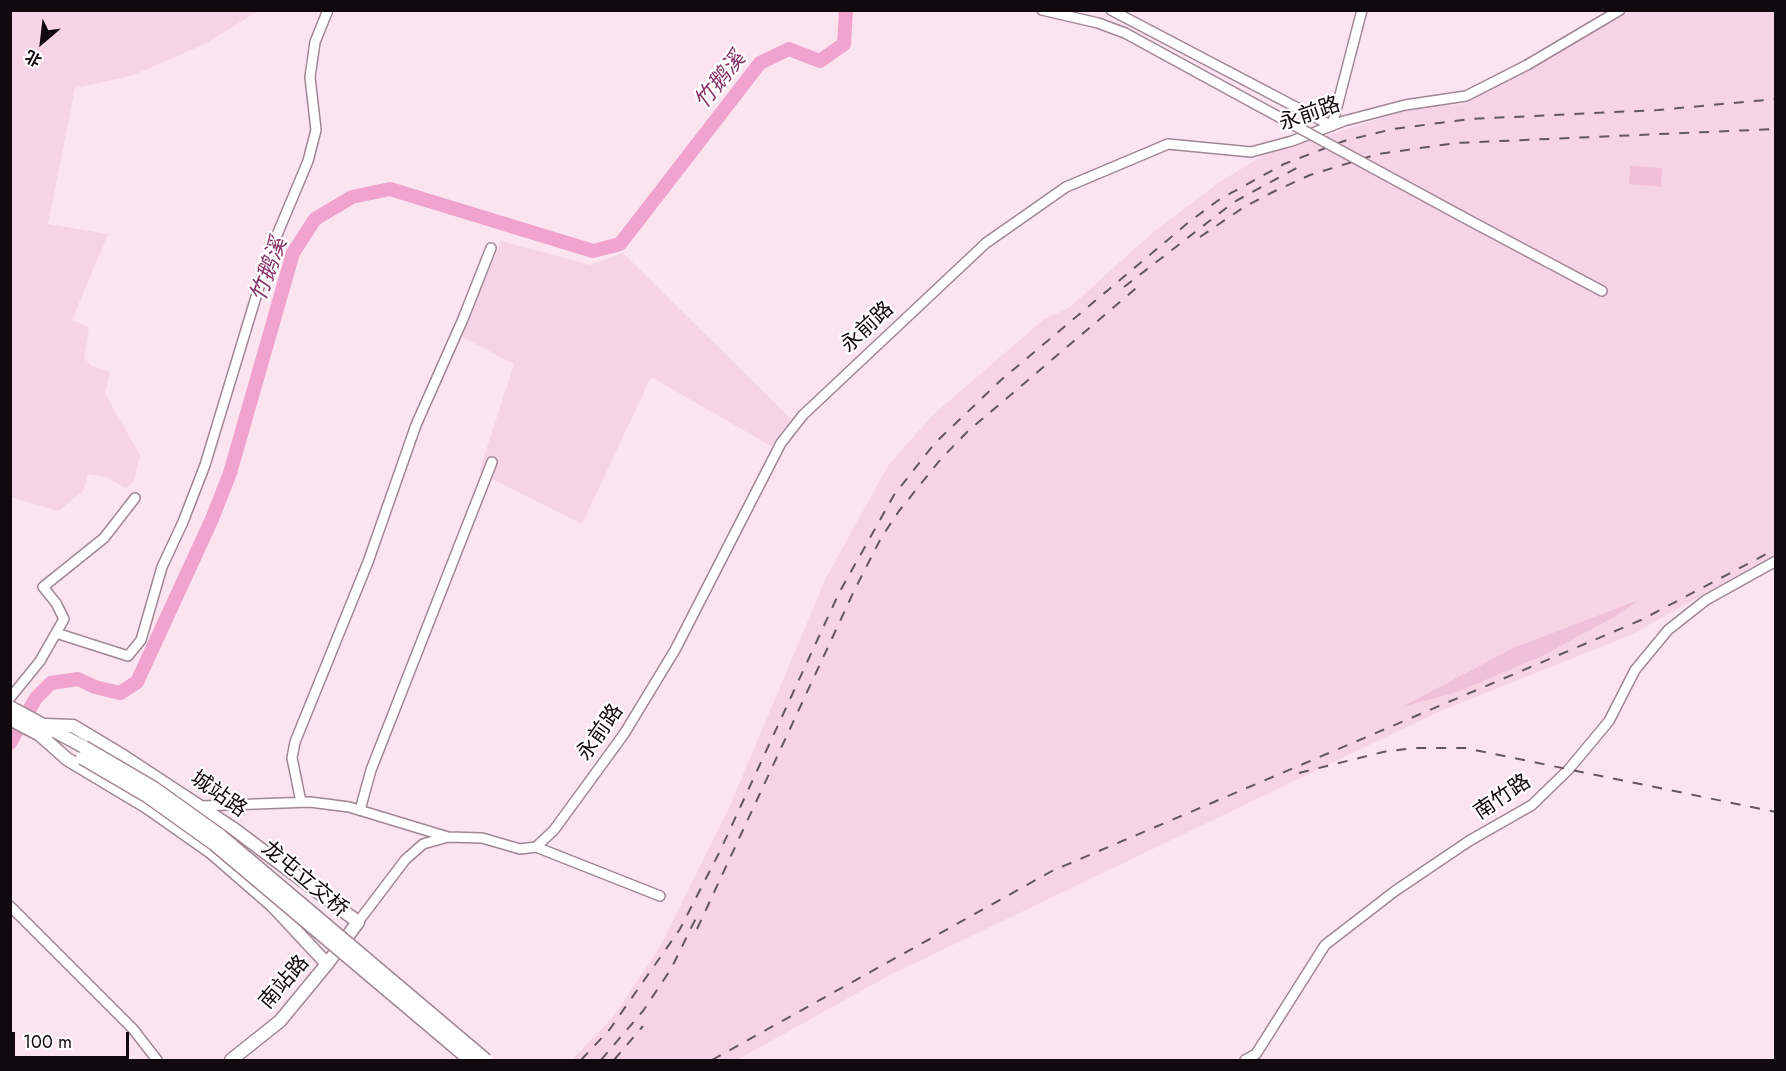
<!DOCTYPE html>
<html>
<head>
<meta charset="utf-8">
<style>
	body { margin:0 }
	#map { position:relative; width:1786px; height:1071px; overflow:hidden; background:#fbe4f0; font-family:Jost,"Noto Sans SC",sans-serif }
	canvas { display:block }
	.frame { position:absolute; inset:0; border:12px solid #12090e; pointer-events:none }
	.north { position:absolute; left:12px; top:12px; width:60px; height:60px; -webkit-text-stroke:4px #fff; paint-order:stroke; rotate:208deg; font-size:16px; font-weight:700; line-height:24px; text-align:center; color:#12090e }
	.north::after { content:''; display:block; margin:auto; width:21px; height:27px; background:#12090e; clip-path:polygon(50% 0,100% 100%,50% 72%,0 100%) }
	.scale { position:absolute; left:12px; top:1032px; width:117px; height:27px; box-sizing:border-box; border:3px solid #12090e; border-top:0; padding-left:8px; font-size:18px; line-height:21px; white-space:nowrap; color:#12090e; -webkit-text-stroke:4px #fff; paint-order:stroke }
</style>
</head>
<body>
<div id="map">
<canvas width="1786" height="1071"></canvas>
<div class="frame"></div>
<div class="north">北</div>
<div class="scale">100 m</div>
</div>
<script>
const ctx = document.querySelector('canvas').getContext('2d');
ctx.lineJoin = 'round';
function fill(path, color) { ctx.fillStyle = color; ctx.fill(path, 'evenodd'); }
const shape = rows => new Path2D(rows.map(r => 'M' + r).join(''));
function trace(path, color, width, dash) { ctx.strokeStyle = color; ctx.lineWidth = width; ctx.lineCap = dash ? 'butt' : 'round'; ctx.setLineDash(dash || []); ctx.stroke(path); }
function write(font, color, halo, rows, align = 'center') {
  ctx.font = font + ' Jost,"Noto Sans SC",sans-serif'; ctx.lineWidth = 4.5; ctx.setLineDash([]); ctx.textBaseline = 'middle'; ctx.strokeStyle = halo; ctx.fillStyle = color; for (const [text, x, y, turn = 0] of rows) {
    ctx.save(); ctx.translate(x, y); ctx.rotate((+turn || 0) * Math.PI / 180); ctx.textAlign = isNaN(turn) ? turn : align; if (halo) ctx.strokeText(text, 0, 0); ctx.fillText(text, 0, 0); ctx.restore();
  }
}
fill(shape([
	[10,11,258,11,205,44,131,76,75,88,48,224,108,234,72,320,89,327,84,358,92,366,110,372,105,394,140,455,134,482,126,488,106,477,88,474,84,490,58,511,11,497],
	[1631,11,1775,11,1775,554,1631,635,1438,712,888,976,737,1060,572,1060,614,1016,660,947,729,808,826,578,889,464,933,415,1044,319,1069,308,1152,233,1218,183,1262,156,1413,108,1464,104],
	[501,241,590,265,623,253,791,419,771,446,651,377,582,524,479,472,514,364,462,337]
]), '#f7d3e6');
fill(shape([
	[1630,166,1662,168,1661,187,1629,184],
	[1639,600,1612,618,1542,656,1457,692,1402,707,1513,648]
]), '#f0c0da');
trace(shape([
	[10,743,36,698,51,683,78,679,95,687,120,693,137,682,212,519,230,473,293,253,315,219,352,197,390,189,593,251,620,244,760,63,789,49,820,61,844,44,846,10]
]), '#efa3ce', 14);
const minor = shape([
	[1042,10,1098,23,1125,33,1233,92],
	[1111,10,1332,126,1362,10],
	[1463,217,1602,291],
	[56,633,64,619,56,603,43,587,104,538,135,498],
	[10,698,40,661,56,633,128,656,141,640,162,567,183,522,205,465,269,254,308,161,316,130,310,77,315,42,328,10],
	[301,802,292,758,295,742,368,562,416,425,463,319,491,248],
	[201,806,310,802,349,807,448,837],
	[360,810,371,770,492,462],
	[536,847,660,896],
	[10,906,133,1029,157,1060],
	[358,922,405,860,423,844,448,837,482,838,520,849,536,847,554,830,624,734,675,650,781,443,803,415,986,243,1066,187,1168,144,1251,152,1292,141,1344,121,1405,105,1466,96,1527,65,1620,10],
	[1245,1060,1256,1054,1325,945,1395,891,1469,841,1532,805,1569,769,1609,721,1635,670,1668,630,1706,600,1776,561]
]);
const major = shape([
	[10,707,84,747],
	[10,719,46,738],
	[45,725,73,726,123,756,234,829,358,922,327,964,280,1021,231,1060],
	[40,735,67,759,147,807,211,852,272,905,327,964]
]);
trace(minor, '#a18694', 12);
trace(major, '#a18694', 15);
trace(minor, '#fff', 9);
trace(major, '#fff', 12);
trace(shape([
	[1200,237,1244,207,1275,191,1310,175,1378,154,1456,143,1776,129],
	[1124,287,1234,202,1302,165],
	[1299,773,1383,752,1415,748,1465,748,1776,812],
	[697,929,854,591,881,538,899,511,940,460,967,432,1141,284],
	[581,1060,610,1029,680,929,720,851,839,593,894,495,935,443,1001,380,1189,222,1220,199,1284,164,1344,141,1393,129,1470,119,1658,110,1776,99],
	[601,1060,643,1011,671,969,696,918],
	[614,1060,643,1026],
	[712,1060,1052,871,1641,620,1776,549]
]), '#64565d', 2, [10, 10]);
const minorBridge = shape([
	[1233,92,1463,217]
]);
const majorBridge = shape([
	[84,747,154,788,221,836,486,1060],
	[82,758,147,796,214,844,470,1060]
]);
trace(minorBridge, '#a18694', 12, []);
trace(majorBridge, '#a18694', 15, []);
trace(minorBridge, '#fff', 9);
trace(majorBridge, '#fff', 12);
write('21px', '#12090e', '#fff', [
	["永前路",1310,115,-19],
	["永前路",868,328,-43],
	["永前路",601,733,-55],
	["城站路",218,795,35],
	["南竹路",1503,798,-34],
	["龙屯立交桥",304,880,40],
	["南站路",285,983,-49]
]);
write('italic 22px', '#873067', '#fff', [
	["竹鹅溪",721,81,-51],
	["竹鹅溪",270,270,-70]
]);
</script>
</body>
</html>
